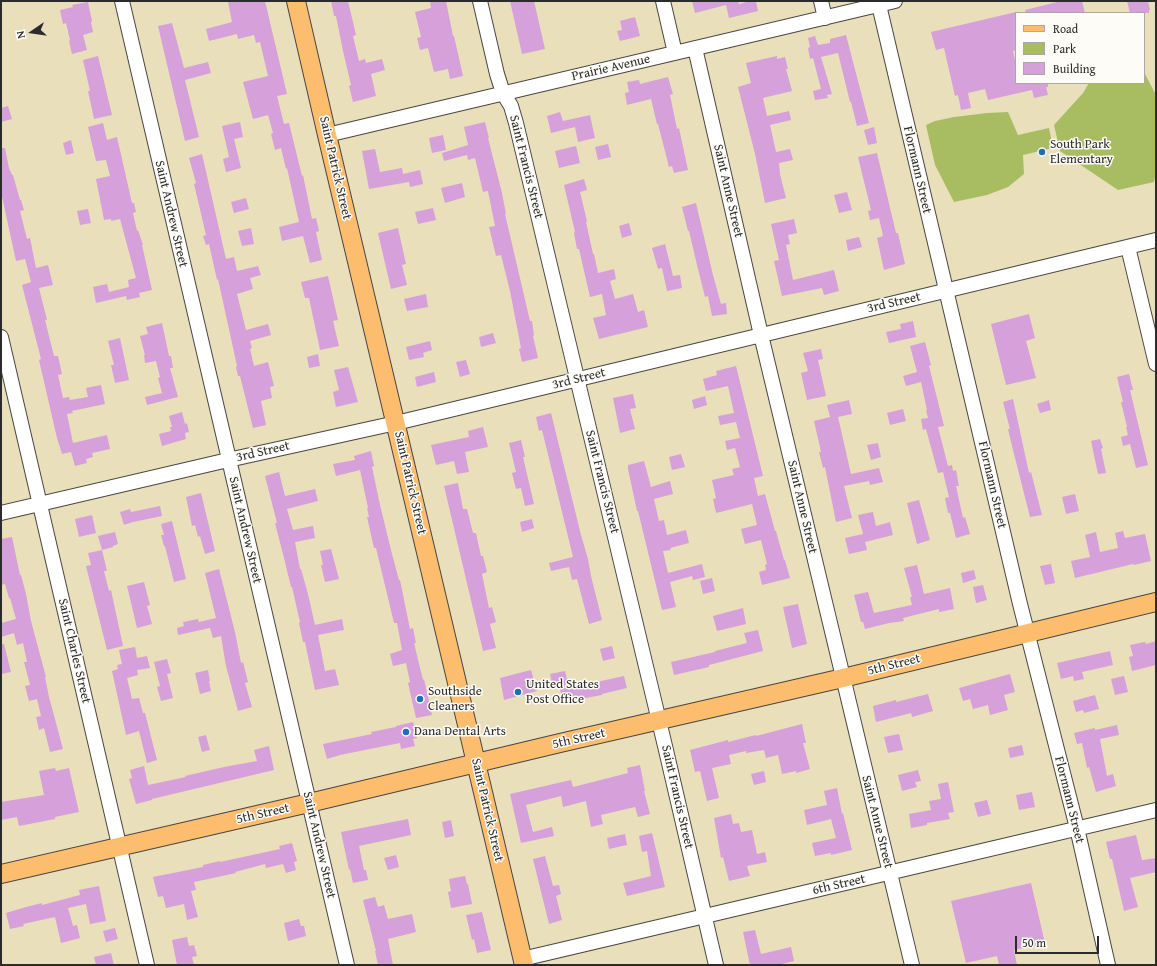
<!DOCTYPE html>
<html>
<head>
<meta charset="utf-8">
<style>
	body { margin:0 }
	#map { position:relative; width:1157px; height:966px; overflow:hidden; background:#eadfbb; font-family:"Gentium Book Plus",serif }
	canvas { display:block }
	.frame { position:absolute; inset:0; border:2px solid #2b2b2b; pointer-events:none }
	.legend { position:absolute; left:1015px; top:12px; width:130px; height:72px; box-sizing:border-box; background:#fdfcf7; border:1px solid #a9a8a5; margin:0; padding:5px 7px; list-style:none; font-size:12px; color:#2b2b2b }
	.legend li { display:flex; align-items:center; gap:8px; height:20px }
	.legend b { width:20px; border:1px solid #a9a8a5 }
	.north { position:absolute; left:12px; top:12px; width:40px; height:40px; -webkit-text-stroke:3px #fdfcf7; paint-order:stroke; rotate:257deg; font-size:11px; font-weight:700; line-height:16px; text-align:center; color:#2b2b2b }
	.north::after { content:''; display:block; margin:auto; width:14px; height:18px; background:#2b2b2b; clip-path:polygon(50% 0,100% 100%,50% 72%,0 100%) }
	.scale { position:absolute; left:1015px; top:936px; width:84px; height:18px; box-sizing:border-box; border:2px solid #2b2b2b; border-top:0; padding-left:5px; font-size:12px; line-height:14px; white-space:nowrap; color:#2b2b2b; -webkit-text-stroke:3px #fdfcf7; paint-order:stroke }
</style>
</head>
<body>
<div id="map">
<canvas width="1157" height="966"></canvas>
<div class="frame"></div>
<ul class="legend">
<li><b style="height:5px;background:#fcbd6e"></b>Road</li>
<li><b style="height:11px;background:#a8bd62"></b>Park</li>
<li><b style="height:11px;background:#d6a0da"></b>Building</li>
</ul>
<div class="north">N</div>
<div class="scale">50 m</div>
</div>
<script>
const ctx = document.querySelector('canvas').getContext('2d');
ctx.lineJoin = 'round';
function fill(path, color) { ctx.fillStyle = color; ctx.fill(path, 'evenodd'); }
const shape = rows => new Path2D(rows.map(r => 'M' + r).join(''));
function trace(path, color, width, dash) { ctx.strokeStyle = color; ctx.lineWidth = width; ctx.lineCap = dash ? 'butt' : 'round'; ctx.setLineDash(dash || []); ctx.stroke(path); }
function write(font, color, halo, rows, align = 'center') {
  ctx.font = font + ' "Gentium Book Plus",serif'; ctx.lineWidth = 3; ctx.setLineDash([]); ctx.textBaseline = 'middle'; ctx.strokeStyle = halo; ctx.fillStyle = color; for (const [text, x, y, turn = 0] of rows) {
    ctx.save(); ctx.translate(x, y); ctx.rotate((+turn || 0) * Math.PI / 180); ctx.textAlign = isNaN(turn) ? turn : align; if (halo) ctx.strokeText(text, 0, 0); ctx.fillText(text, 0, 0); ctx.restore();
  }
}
fill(shape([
	[1144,72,1156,95,1156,173,1154,182,1118,190,1060,151,1054,125,1083,93,1089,83,1144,83],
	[1008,112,1018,135,1049,128,1053,148,1023,155,1024,174,1008,187,987,195,954,202,935,165,926,125,935,121,954,117,987,113]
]), '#a8bd62');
fill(shape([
	[236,1,265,1,287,94,277,96,284,124,289,123,302,176,303,175,312,219,316,218,319,231,316,232,322,260,310,263,303,236,282,241,279,227,299,222,287,168,286,169,281,148,275,150,271,134,273,133,268,115,253,119,243,82,268,76,260,42,256,43,254,35,238,39,237,34,209,41,206,29,232,22,228,2],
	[331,1,348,1,356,35,353,36,359,61,365,59,366,63,382,59,385,70,371,74,376,96,353,102,349,86,351,85,343,51,336,16,334,16],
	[430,1,446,1,453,36,454,36,463,76,450,79,448,69,434,72,428,48,420,50,417,38,421,37,415,12,431,8],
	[510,1,534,1,545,49,522,54],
	[692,1,738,1,739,4,750,1,756,1,758,11,729,18,726,5,695,13],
	[1061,1,1082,1,1085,13,1026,13,1025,10],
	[1127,1,1148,1,1150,10,1149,10,1149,13,1130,13],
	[88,2,92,21,91,22,93,32,83,35,87,50,72,54,69,41,70,40,66,23,63,24,60,10,73,7,72,5],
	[1016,12,1016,50,1013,51,1016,65,1016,83,1048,83,1048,87,1046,87,1048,95,1034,98,1032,90,988,100,985,89,968,93,971,108,961,110,958,95,955,96,944,48,936,50,931,32],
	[635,17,640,36,620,41,617,31,622,30,620,21],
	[172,23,184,68,208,62,211,73,185,80,199,137,185,141,158,26],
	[846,35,869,123,857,126,851,102,850,102,838,53,821,57,832,94,827,95,828,98,815,100,813,91,821,89,813,58,810,59,808,48,810,47,808,38,815,36,818,45,830,43,830,39],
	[98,56,112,115,94,119,88,91,90,91,83,60],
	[777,56,777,59,785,57,788,69,786,69,792,91,763,98,767,116,789,111,791,120,770,125,776,152,790,149,793,160,779,163,780,174,786,198,765,203,755,154,738,87,751,83,746,63],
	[668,77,673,94,670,95,677,129,679,128,688,170,674,173,672,166,669,167,658,124,657,124,651,99,627,105,625,93,629,92,627,82,639,80,640,84],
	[8,106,12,119,1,122,1,108],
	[560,112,563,121,590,115,595,138,578,142,575,127,551,133,547,116],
	[240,122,243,137,234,139,241,168,226,172,223,159,229,157,222,126],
	[485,122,489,138,488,138,502,193,506,214,505,214,530,321,532,321,534,335,533,336,538,358,522,362,519,349,521,348,510,291,501,255,496,256,489,227,495,226,488,191,483,192,475,158,468,160,467,155,444,161,442,153,468,145,464,127],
	[103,123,107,140,117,137,132,203,134,203,136,212,133,213,137,231,138,230,143,245,142,245,152,290,139,293,140,297,127,300,126,296,96,303,93,287,107,284,109,292,129,287,128,280,136,278,120,219,111,221,111,219,104,220,96,179,110,176,106,160,96,161,88,127],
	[874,127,877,143,868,145,864,130],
	[443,135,446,150,432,153,429,138],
	[71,140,74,153,66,155,63,143],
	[608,144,611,157,598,160,595,147],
	[576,146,580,163,559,168,555,151],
	[1,148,5,148,9,168,12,175,13,175,20,200,21,200,24,210,20,211,27,239,30,238,36,268,48,265,53,285,39,288,47,320,45,320,54,356,58,356,62,374,58,375,63,398,69,397,70,400,88,397,86,388,101,385,105,404,72,411,73,413,67,414,73,443,107,435,110,449,92,453,93,457,86,459,87,463,75,466,71,452,62,454,57,438,39,360,41,359,22,285,31,282,25,259,16,261,1,192],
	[375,149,380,172,402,168,403,174,420,170,423,184,410,187,409,182,369,189,362,151],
	[877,153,896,233,898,233,905,264,884,270,877,238,883,236,879,218,870,220,868,211,871,210,858,157],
	[202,154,226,259,234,257,237,271,258,266,261,275,250,278,253,289,237,294,246,330,268,324,271,335,250,341,252,348,250,349,254,366,268,362,274,386,270,387,272,398,261,401,266,425,253,428,240,376,238,376,236,367,237,366,218,279,217,280,209,244,206,245,203,236,206,235,194,184,196,183,189,158],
	[584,179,587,190,580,192,587,221,586,222,593,254,594,254,598,273,614,269,616,279,610,281,615,299,633,294,638,312,644,310,648,327,599,339,593,318,606,315,602,294,590,297,579,249,577,249,574,233,575,232,564,185],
	[462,183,465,197,445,203,441,188],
	[847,192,852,210,839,213,834,195],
	[246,198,249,209,234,213,231,202],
	[696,203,713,275,721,304,726,303,727,314,712,316,708,296,705,297,697,265,689,231,688,231,682,207],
	[433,208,436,220,418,224,415,212],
	[88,209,91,223,80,225,77,211],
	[794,219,797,233,788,235,790,244,786,245,793,280,834,270,839,291,824,295,822,288,782,296,774,261,779,260,771,224],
	[629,223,632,235,622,238,619,226],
	[251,228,254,244,242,246,238,231],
	[398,228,406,264,402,265,407,285,391,289,378,233],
	[859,237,862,247,848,251,846,240],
	[665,244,673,276,680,275,682,288,667,291,662,268,658,269,652,248],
	[328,276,338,320,333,321,339,346,320,350,309,298,305,298,301,282],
	[426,294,428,307,407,311,404,299],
	[1029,314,1035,338,1026,341,1036,378,1006,385,991,324],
	[913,321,916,337,889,343,886,332,901,329,900,324],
	[162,323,169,356,171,356,173,368,170,368,178,397,147,405,145,397,162,393,158,378,160,377,156,361,145,363,144,355,145,355,140,336,148,334,146,327],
	[493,333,496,343,481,347,479,337],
	[120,338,129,380,115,383,111,365,114,365,108,341],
	[430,341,432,350,423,353,424,357,409,360,406,347],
	[925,342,931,365,929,366,944,426,938,427,948,466,952,465,953,471,956,470,959,486,956,486,963,518,965,517,970,534,956,538,950,513,948,513,945,498,949,497,943,472,938,473,926,429,923,430,921,419,928,418,926,410,927,410,921,382,906,386,903,376,917,372,910,346],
	[821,349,823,359,818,360,826,396,807,400,801,373,808,371,803,353],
	[318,354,320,366,309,368,307,357],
	[466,360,470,374,460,377,456,362],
	[736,366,763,476,754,478,758,496,765,494,775,531,776,531,784,560,785,560,790,578,762,585,759,572,766,570,765,565,767,564,761,540,745,544,741,529,757,525,752,504,716,513,713,499,716,498,712,480,734,475,732,469,740,467,735,448,727,450,725,441,740,438,736,422,720,425,718,416,734,413,728,386,706,391,703,379,717,375,716,371],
	[348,367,358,402,336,407,333,392,339,390,334,370],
	[434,372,436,382,417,387,415,377],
	[1129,374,1133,390,1130,390,1148,465,1136,468,1130,444,1123,446,1121,437,1128,435,1126,427,1127,427,1121,402,1123,402,1117,377],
	[633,394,636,408,630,409,635,429,620,433,613,398],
	[705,396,707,405,694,409,692,400],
	[1013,399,1029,473,1031,472,1042,515,1030,517,1012,446,1008,429,1010,429,1003,402],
	[849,400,852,414,838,417,851,474,879,468,883,482,870,485,869,481,844,486,852,518,836,522,825,467,823,468,819,452,821,452,814,421,830,417,827,405],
	[1049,400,1051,410,1040,413,1037,404],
	[903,409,906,421,890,425,887,413],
	[182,412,185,424,187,423,189,432,185,433,186,439,162,446,159,434,171,431,170,427,172,427,169,416],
	[551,413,581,535,588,559,591,576,602,620,589,624,577,579,572,580,569,567,551,571,549,563,573,557,542,430,539,431,536,417],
	[483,427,488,447,465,452,469,472,457,474,454,461,436,465,431,445,469,437,468,431],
	[1100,439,1103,448,1101,449,1106,473,1098,474,1091,441],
	[521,440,525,457,523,457,534,504,525,506,521,488,516,489,512,473,516,472,509,443],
	[878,443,881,457,871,460,867,445],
	[371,451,374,466,372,467,380,505,392,554,399,580,400,580,410,629,413,628,416,643,414,643,423,680,424,679,432,715,416,718,408,683,410,682,406,663,393,666,390,654,402,650,397,623,394,623,376,548,374,548,367,517,369,517,367,508,368,508,360,470,336,476,333,464,355,460,354,456],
	[681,454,685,467,672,470,669,457],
	[644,461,651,487,670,481,673,494,654,499,659,521,664,520,667,535,686,530,689,543,670,548,671,550,663,551,668,573,702,564,705,577,693,580,692,576,670,582,676,607,662,610,638,511,637,511,628,469,628,465],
	[279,472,285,496,315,489,318,501,287,509,293,530,313,526,315,538,295,542,300,569,301,569,308,594,315,625,342,619,344,630,318,635,325,671,335,669,339,685,315,690,305,642,303,642,299,623,300,622,292,587,291,587,285,562,275,523,277,523,265,476],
	[458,483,463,509,467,509,473,533,476,533,481,556,483,556,487,572,482,574,489,608,492,607,496,622,490,624,496,648,483,651,444,486],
	[201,493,215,551,205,554,200,536,198,537,195,525,192,526,186,497],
	[1075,494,1079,511,1066,514,1062,497],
	[919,500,930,540,917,544,907,503],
	[160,506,162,516,133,522,124,525,120,512,130,509,131,512],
	[873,512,876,526,890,522,893,535,865,542,867,550,849,554,845,538,863,534,858,515],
	[92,515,96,533,79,537,75,519],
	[532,519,534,528,522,532,520,522],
	[172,521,186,579,174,582,165,546,164,546,161,535,164,535,161,524],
	[1123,531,1125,538,1145,534,1151,561,1134,565,1133,564,1075,578,1071,561,1090,557,1085,535,1096,532,1100,552,1118,548,1115,533],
	[115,532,118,544,113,546,113,547,102,550,98,536],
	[12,537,20,575,21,575,26,594,31,621,46,677,45,677,49,697,63,749,50,752,44,728,39,730,36,717,41,716,37,699,29,701,25,686,30,685,24,662,27,662,23,643,17,645,14,633,1,637,1,623,16,619,10,598,9,598,5,584,1,585,1,539],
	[331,549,339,579,325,582,321,565,323,565,320,551],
	[102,550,107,571,104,571,109,591,111,590,123,646,107,650,86,566,91,565,88,553],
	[1051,564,1055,583,1045,585,1040,566],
	[917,565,924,594,950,588,954,609,939,612,939,609,903,618,904,621,890,623,889,623,865,629,863,622,861,622,854,595,868,592,874,613,912,605,910,597,912,597,904,568],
	[219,569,235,632,241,663,243,662,248,682,245,683,252,707,238,711,226,666,221,636,213,638,210,628,178,635,177,628,184,626,183,622,198,619,199,622,216,618,205,573],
	[974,570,976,579,963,583,961,573],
	[712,578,715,591,703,594,700,581],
	[144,582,150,605,147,606,152,624,137,628,127,586],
	[983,585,987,600,976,603,973,587],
	[798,604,807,644,792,648,783,607],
	[743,608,746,624,717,631,713,616],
	[758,630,763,651,709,665,709,667,674,675,671,662,715,652,715,651,747,643,744,633],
	[1156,641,1156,665,1132,671,1129,657,1133,656,1130,645,1145,642,1146,644],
	[1,644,4,644,11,672,1,674],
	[612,646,615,658,603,661,600,649],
	[135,647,137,658,147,656,150,668,137,670,138,675,127,678,132,699,139,698,143,713,145,713,157,760,147,763,139,731,126,735,112,671,118,669,117,665,122,664,119,650],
	[1110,651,1113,665,1082,672,1084,679,1074,681,1073,676,1061,679,1057,663],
	[167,659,171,673,167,674,173,698,161,701,157,687,160,686,154,662],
	[208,670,210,681,209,681,211,691,200,694,195,673],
	[531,670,537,691,504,700,500,678],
	[565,671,569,688,624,676,627,688,602,694,602,695,563,702,559,685,553,687,550,674],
	[1010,674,1015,692,1004,695,1008,710,990,715,988,705,973,709,970,699,963,701,959,688],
	[1124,676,1128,692,1115,695,1111,679],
	[928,694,933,711,912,717,911,713,876,722,873,706,896,700,896,702],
	[1095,695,1099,709,1084,713,1083,710,1076,712,1073,701],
	[413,722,417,738,413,739,415,746,401,749,400,743,340,755,327,759,323,744,372,734,371,732,396,727,396,726],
	[802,724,806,743,803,743,810,769,796,773,796,771,782,774,778,755,766,758,764,750,746,753,746,751,729,755,731,764,712,768,719,798,707,801,700,771,695,772,690,750,728,740,728,742,756,735,756,736],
	[1117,725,1119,735,1100,739,1107,776,1113,774,1116,786,1096,792,1089,767,1087,768,1082,743,1077,744,1074,733,1095,728,1095,730],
	[899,734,903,750,888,753,884,737],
	[206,735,210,750,202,752,198,737],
	[1022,745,1024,755,1010,758,1008,748],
	[269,746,274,770,152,799,152,800,136,804,129,779,132,778,130,770,144,766,148,785,186,777,185,776,224,767,257,761,254,750],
	[640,765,645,791,644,791,650,814,638,817,635,807,601,815,603,824,591,827,586,801,563,807,561,796,526,805,533,832,552,827,554,836,521,843,510,794,571,780,573,787,628,773,627,768],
	[55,768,56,771,69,768,79,812,55,817,55,819,19,826,17,817,1,820,1,802,44,795,39,771],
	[918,770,921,781,915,782,917,787,902,791,898,775],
	[764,771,766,782,754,785,751,774],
	[948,782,954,812,948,813,950,819,927,823,927,825,911,828,909,814,931,810,929,801,941,799,938,784],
	[837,788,842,814,843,813,852,850,831,855,831,853,815,856,812,843,836,838,831,819,807,825,804,810,827,805,824,791],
	[1032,792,1035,807,1019,810,1016,795],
	[987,800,991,814,978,817,974,803],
	[731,814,733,824,739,823,741,832,752,830,757,854,765,852,767,862,747,866,750,876,729,881,723,857,721,858,714,818],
	[408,819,411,835,359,846,364,870,366,870,368,880,353,883,350,869,349,870,341,832],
	[451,820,454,836,445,838,442,822],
	[652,833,665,887,627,896,623,883,651,876,647,851,642,852,639,836],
	[625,834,627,845,609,849,607,838],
	[1136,835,1142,860,1156,858,1156,872,1130,878,1138,907,1124,911,1112,859,1110,859,1106,842],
	[292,843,297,861,294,862,296,870,286,873,283,864,266,868,265,864,235,872,236,873,194,882,196,890,191,891,198,917,187,920,184,904,166,908,163,896,158,897,153,877,203,867,203,865,220,861,220,862,257,854,280,849,279,846],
	[396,855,399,867,388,870,384,858],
	[545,856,553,886,559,885,561,894,556,896,562,920,549,924,533,859],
	[465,876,467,884,468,884,472,904,451,908,448,892,451,891,449,879],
	[1031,883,1045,943,1014,950,1017,965,999,965,997,956,966,963,951,901],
	[99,886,106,921,90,924,86,904,68,908,73,926,77,925,80,938,61,943,55,917,23,924,24,926,10,929,6,913,26,907,42,903,42,905,80,895,79,890],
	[375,897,378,907,384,905,388,919,412,914,416,932,388,939,393,965,378,965,375,951,376,951,363,900],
	[482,912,491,950,477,953,474,939,472,940,466,915],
	[299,919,301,926,304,926,306,936,288,941,284,923],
	[115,928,118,939,106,942,103,931],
	[755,930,761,954,791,947,794,961,778,965,750,965,743,932],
	[187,937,189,946,194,945,197,956,192,957,194,965,177,965,172,940],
	[111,953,114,965,96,965,94,957]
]), '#d6a0da');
const minor = shape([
	[122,1,347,965],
	[480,1,497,74,503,93,511,106,516,123,665,746,716,965],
	[663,1,675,53],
	[821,1,825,18],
	[879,5,1020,604,1077,828,1108,965],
	[695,48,761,335,912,965],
	[327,135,895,1],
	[1128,247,1156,364],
	[1,337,147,965],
	[1,513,228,460,396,423,1156,240],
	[522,959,1156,810]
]);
const major = shape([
	[296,1,327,135,524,965],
	[1,874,309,803,560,743,843,678,1156,602]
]);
trace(minor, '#484641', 16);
trace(major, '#484641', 20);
trace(minor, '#fff', 14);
trace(major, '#fcbd6e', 18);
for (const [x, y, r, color] of [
	[1042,152,4,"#1f6fb2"],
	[518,692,4,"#1f6fb2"],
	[420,699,4,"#1f6fb2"],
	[406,732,4,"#1f6fb2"]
]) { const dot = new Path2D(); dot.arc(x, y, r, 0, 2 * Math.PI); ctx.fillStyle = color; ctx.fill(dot); trace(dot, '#fdfcf7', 1.5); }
write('13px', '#2b2b2b', '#fdfcf7', [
	["Prairie Avenue",611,68,-13],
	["Saint Francis Street",526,167,76],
	["Saint Patrick Street",335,168,77],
	["Flormann Street",917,170,77],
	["Saint Anne Street",728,191,77],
	["Saint Andrew Street",171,214,77],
	["3rd Street",894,303,-13],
	["3rd Street",579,379,-14],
	["3rd Street",263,452,-13],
	["Saint Francis Street",602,482,76],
	["Saint Patrick Street",410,483,77],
	["Flormann Street",992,485,77],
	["Saint Anne Street",802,507,77],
	["Saint Andrew Street",245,530,77],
	["Saint Charles Street",74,651,77],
	["5th Street",894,665,-14],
	["5th Street",579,739,-13],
	["Saint Francis Street",677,797,77],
	["Flormann Street",1069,800,76],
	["Saint Patrick Street",487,810,77],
	["5th Street",263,814,-13],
	["Saint Anne Street",877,822,76],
	["Saint Andrew Street",319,845,77],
	["6th Street",839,885,-13]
]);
write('13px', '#2b2b2b', '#fdfcf7', [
	["South Park",1050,145],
	["Elementary",1050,160],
	["United States",526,685],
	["Post Office",526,700],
	["Southside",428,692],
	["Cleaners",428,707],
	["Dana Dental Arts",414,732]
], 'left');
</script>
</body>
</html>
